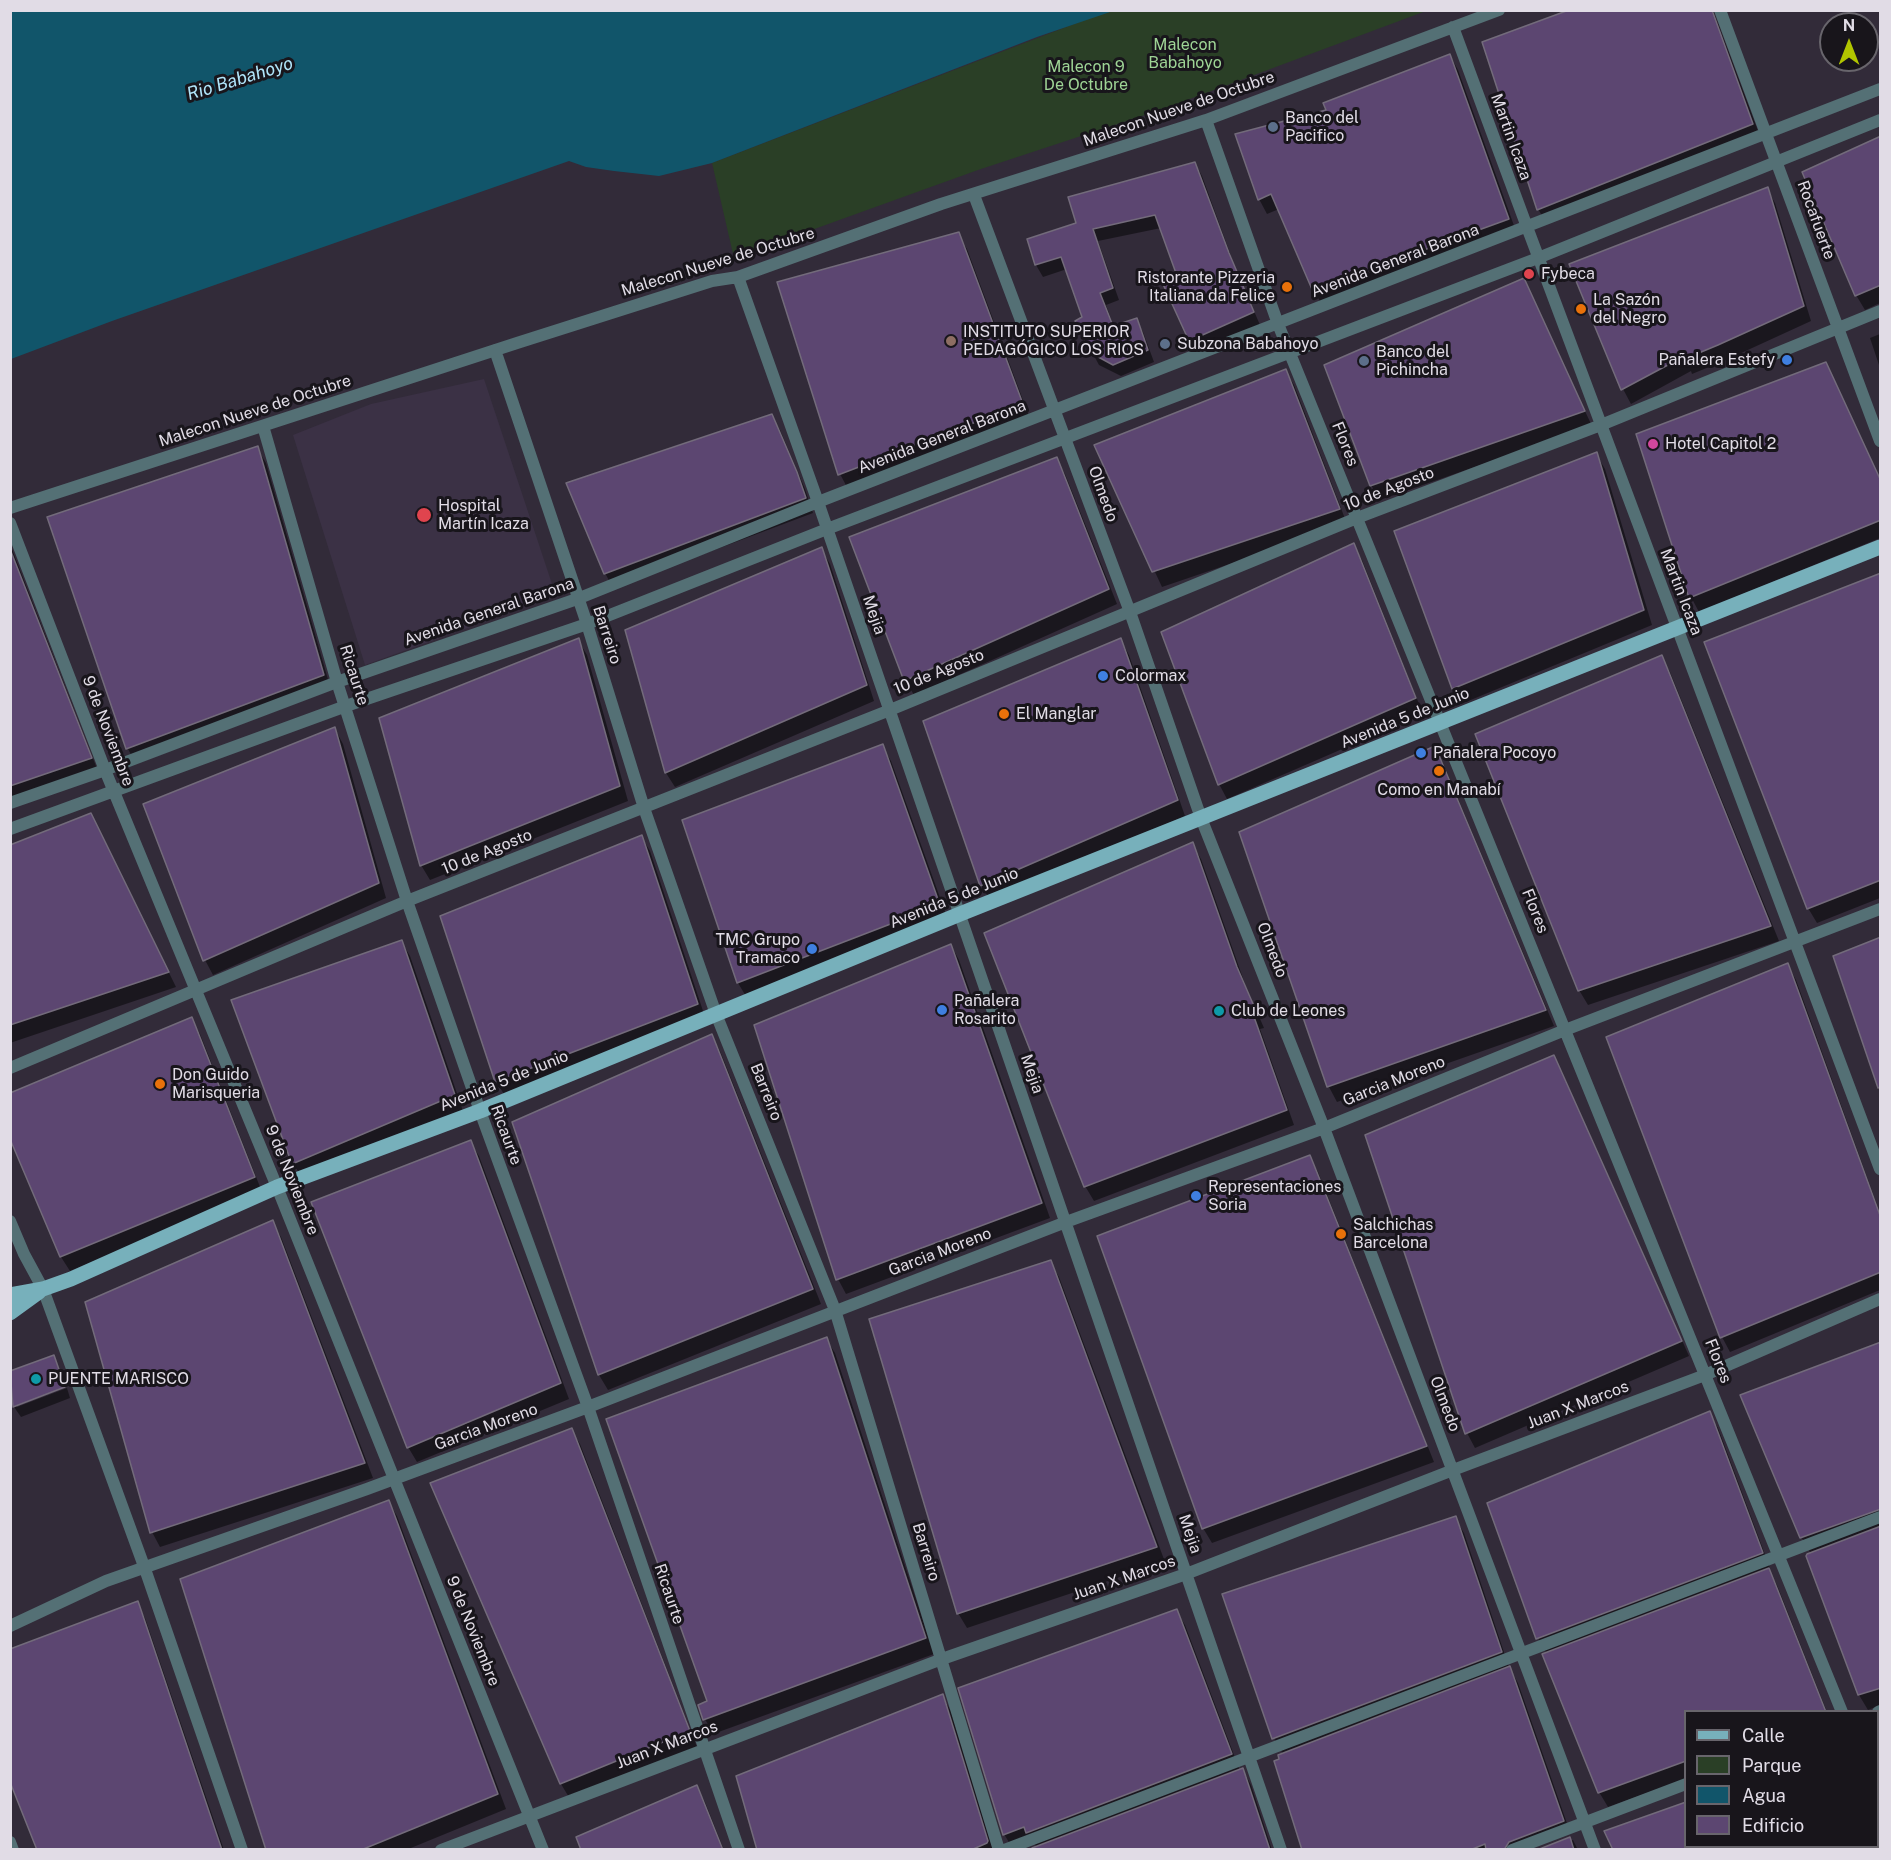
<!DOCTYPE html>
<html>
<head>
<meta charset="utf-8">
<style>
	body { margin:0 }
	#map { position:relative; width:1891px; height:1860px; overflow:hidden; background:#322b39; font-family:"Public Sans",sans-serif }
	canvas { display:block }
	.frame { position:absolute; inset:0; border:12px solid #e1dce6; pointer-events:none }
	.legend { position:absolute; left:1684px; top:1710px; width:195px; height:138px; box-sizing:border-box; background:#18151b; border:2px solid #68656c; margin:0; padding:8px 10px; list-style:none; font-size:18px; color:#e1dce6 }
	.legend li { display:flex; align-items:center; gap:12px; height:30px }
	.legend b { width:30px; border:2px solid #68656c }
	.north { position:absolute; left:1819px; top:12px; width:60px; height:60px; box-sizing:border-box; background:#18151b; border:2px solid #68656c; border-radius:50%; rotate:0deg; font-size:16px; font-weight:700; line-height:24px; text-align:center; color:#e1dce6 }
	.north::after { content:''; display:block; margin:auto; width:21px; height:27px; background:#b1c500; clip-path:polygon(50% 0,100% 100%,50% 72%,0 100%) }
</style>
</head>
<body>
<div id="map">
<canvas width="1891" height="1860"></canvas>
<div class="frame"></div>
<ul class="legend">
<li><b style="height:8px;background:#77b0bb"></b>Calle</li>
<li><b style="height:16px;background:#2a3f26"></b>Parque</li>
<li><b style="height:16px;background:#11556a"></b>Agua</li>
<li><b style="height:16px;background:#5c4671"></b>Edificio</li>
</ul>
<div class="north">N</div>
</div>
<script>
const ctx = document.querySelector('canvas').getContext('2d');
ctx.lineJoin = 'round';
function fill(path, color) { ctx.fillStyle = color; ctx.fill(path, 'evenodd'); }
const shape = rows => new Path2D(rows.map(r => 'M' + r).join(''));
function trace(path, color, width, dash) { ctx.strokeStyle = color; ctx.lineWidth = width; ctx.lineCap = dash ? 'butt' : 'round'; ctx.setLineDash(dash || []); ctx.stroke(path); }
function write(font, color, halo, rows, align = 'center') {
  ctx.font = font + ' "Public Sans",sans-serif'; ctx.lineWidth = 6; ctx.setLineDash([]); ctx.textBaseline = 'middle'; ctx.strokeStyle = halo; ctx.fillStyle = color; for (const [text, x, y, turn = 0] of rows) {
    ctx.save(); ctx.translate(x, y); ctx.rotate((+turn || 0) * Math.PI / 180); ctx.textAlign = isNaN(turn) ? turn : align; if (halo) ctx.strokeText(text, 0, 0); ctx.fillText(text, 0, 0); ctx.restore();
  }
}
fill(shape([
	[484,379,556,596,365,665,293,435,371,404]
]), '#3b3145');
fill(shape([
	[1108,11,1426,11,1163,109,978,170,734,258,712,163]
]), '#2a3f26');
fill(shape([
	[11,10,1113,10,1113,11,1037,37,712,163,659,176,614,171,586,167,569,161,112,321,11,359]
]), '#11556a');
fill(shape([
	[1573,10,1713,10,1761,139,1547,224,1538,209],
	[1450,55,1458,70,1517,234,1324,309,1316,294,1279,209,1267,214,1259,199,1328,111],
	[1880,138,1880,303,1865,310,1856,295],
	[1195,163,1202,176,1235,267,1260,325,1198,352,1164,283,1178,277,1161,228,1098,241,1119,300,1106,305,1114,327,1136,320,1143,332,1154,362,1121,376,1099,365,1092,352,1084,318,1067,269,1043,277,1036,265,1029,240,1078,224],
	[1767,189,1775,203,1811,321,1726,360,1692,374,1691,371,1631,404,1623,389,1571,265],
	[958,234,967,249,1030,419,848,489,840,474],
	[1523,280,1592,426,1380,500,1371,485],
	[1880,334,1880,368,1870,338],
	[1285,370,1294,385,1347,524,1162,587,1096,446],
	[771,415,780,430,805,489,813,513,613,588,605,573],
	[1638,435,1880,480,1880,538,1699,612,1691,597],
	[257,448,266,463,331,690,136,764,128,749,49,518],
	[1596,454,1605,469,1652,625,1461,704,1453,689,1396,532],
	[1056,459,1065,474,1117,604,914,695,905,680],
	[10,544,99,774,10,804],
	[1353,545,1362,560,1423,714,1227,799,1219,784],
	[821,549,830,564,874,701,675,787,666,773,627,631],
	[1880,574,1880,898,1817,923,1808,908,1706,643],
	[578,640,587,655,628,801,430,880,421,865],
	[1121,640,1129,655,1185,816,990,900,981,885],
	[1661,657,1670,672,1779,941,1588,1005,1579,990],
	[335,729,343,744,386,898,213,975,205,960,145,805],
	[882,746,891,761,948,920,747,998,738,983,684,821],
	[1434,748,1443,763,1554,1026,1337,1102,1329,1087,1241,832],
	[91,814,176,987,10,1043,10,847],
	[641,836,650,851,706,1020,505,1096,496,1081],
	[1192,844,1201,859,1245,984,1264,1028,1260,1029,1294,1125,1094,1201,1085,1186],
	[401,941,410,956,463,1111,302,1178,293,1163],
	[951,945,959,960,1050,1218,846,1294,838,1279],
	[1788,965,1796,980,1880,1213,1880,1290,1730,1352,1722,1337],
	[191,1019,200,1034,262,1192,70,1271,61,1257],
	[712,1036,720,1051,821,1304,608,1390,599,1375,513,1123],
	[1554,1057,1562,1072,1689,1356,1475,1448,1467,1433,1366,1136],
	[470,1142,479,1156,569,1399,417,1462,408,1447],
	[1310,1157,1318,1172,1434,1462,1212,1543,1203,1528],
	[272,1222,281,1237,373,1478,160,1547,152,1532],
	[1050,1262,1059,1277,1165,1562,967,1628,958,1613],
	[826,1339,835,1353,934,1654,713,1734,705,1719,700,1705,709,1702],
	[1880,1343,1880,1705,1868,1710,1859,1695,1807,1556,1811,1554,1802,1538,1742,1396],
	[53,1357,66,1385,17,1404,17,1407,67,1388,70,1398,21,1417,14,1407,10,1373],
	[1709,1413,1718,1428,1770,1568,1768,1569,1777,1585,1827,1712,1686,1712,1686,1779,1608,1807,1599,1792,1547,1654,1538,1638],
	[571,1430,580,1444,697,1747,570,1799,561,1784,432,1484],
	[388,1501,397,1516,506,1809,406,1850,267,1850],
	[1455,1518,1464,1533,1509,1667,1518,1683,1570,1832,1521,1850,1304,1850,1281,1760,1283,1754,1274,1738,1224,1595],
	[137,1603,145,1618,224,1850,38,1850],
	[1176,1611,1185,1625,1240,1771,1243,1770,1251,1785,1272,1850,1034,1850,1037,1848,1033,1841,1013,1849,1004,1834],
	[942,1696,951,1711,993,1850,759,1850],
	[697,1787,705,1802,724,1850,583,1850],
	[1878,1831,1880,1839,1880,1850,1614,1850,1686,1846,1878,1846],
	[1573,1840,1578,1850,1551,1850]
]), '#0007');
const building = shape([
	[1569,10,1712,10,1753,124,1537,210,1482,42,1569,10],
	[1450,54,1509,219,1377,267,1377,269,1314,294,1271,194,1258,200,1235,134,1326,110,1323,103,1450,54],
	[1881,136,1881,285,1855,296,1802,172,1881,136],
	[1195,162,1229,253,1254,312,1189,341,1162,282,1177,276,1155,215,1093,229,1113,288,1100,293,1113,326,1137,318,1148,350,1113,365,1091,353,1075,321,1082,317,1061,257,1035,265,1027,239,1076,223,1068,197,1195,162],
	[1768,187,1804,306,1718,345,1682,360,1681,358,1621,390,1569,264,1768,187],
	[959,232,1023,404,838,475,777,282,959,232],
	[1524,278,1585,411,1370,486,1324,365,1524,278],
	[1826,362,1881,481,1881,520,1689,598,1636,434,1826,362],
	[1286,369,1340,509,1152,572,1094,445,1286,369],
	[772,414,797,472,806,498,604,574,566,483,772,414],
	[258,446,324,675,126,749,47,517,258,446],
	[1597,452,1644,610,1452,689,1394,531,1597,452],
	[1057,457,1109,589,904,681,849,537,1057,457],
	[1354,543,1416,698,1218,785,1161,632,1354,543],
	[822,547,867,685,665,773,625,630,822,547],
	[10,549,92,758,10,786,10,549],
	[1881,573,1881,880,1807,909,1704,642,1881,573],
	[579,638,620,786,420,866,379,718,579,638],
	[1121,638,1178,800,980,886,923,721,1121,638],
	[1662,655,1771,926,1578,991,1475,734,1662,655],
	[335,727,379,883,203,961,143,804,335,727],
	[883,744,940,905,737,983,682,820,883,744],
	[1435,746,1546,1010,1327,1087,1239,832,1435,746],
	[91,813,169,972,10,1025,10,845,91,813],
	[642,835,698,1004,495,1082,440,916,642,835],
	[1193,842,1237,967,1257,1013,1253,1014,1287,1110,1084,1187,984,933,1193,842],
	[1881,937,1881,1087,1878,1088,1833,956,1881,937],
	[402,940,455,1095,292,1164,231,1000,402,940],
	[951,944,1042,1203,836,1280,754,1025,951,944],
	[1788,963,1881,1218,1881,1272,1720,1338,1606,1037,1788,963],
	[192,1017,255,1177,60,1257,10,1139,10,1093,192,1017],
	[712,1034,813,1289,598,1375,512,1122,712,1034],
	[1554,1055,1682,1341,1465,1434,1365,1135,1554,1055],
	[471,1140,561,1383,407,1448,311,1202,471,1140],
	[1310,1155,1427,1446,1202,1529,1097,1236,1310,1155],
	[273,1220,365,1463,150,1533,85,1302,273,1220],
	[1051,1260,1157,1547,957,1614,869,1319,1051,1260],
	[827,1337,926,1638,703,1720,698,1705,707,1701,606,1419,827,1337],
	[1881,1342,1881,1509,1800,1538,1740,1395,1881,1342],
	[54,1355,65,1387,13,1407,10,1371,54,1355],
	[1710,1411,1763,1553,1536,1639,1487,1503,1710,1411],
	[572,1428,690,1731,560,1784,430,1483,572,1428],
	[389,1500,498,1794,361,1850,266,1850,180,1579,389,1500],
	[1456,1516,1502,1652,1272,1739,1222,1594,1456,1516],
	[1881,1526,1881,1688,1858,1695,1806,1556,1807,1554,1881,1526],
	[1769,1568,1826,1712,1686,1712,1686,1761,1598,1793,1542,1654,1769,1568],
	[138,1601,222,1850,37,1850,10,1782,10,1649,138,1601],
	[1177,1609,1232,1754,1026,1833,1024,1827,1003,1835,958,1688,1177,1609],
	[1510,1666,1564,1821,1509,1842,1504,1850,1486,1850,1485,1844,1470,1850,1302,1850,1274,1761,1279,1759,1278,1755,1510,1666],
	[943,1694,988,1841,987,1843,971,1850,757,1850,736,1776,943,1694],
	[1243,1768,1270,1850,1032,1850,1032,1848,1243,1768],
	[697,1785,723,1850,581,1850,576,1837,697,1785],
	[1686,1802,1686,1850,1613,1850,1604,1831,1686,1802],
	[1570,1837,1574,1850,1537,1850,1570,1837]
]);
fill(building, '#5c4671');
trace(building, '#736b7b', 1.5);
trace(shape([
	[1720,10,1880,441],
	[1453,27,1527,227,1880,1169],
	[1206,120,1278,324,1842,1712],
	[974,195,1130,612,1201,818,1324,1128,1595,1850],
	[738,277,818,502,1281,1850],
	[495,350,587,624,644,808,716,1014,835,1310,999,1850],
	[263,426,337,682,407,901,480,1111,588,1407,739,1850],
	[10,508,517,343,712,281,738,277,941,204,1206,120,1499,10],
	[10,523,105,770,277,1187,543,1850],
	[10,803,105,770,337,682,577,599,818,502,1880,89],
	[10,829,346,706,587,624,827,529,1538,258,1880,120],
	[10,1068,407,901,890,710,1357,518,1601,425,1880,311],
	[10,1221,24,1254,43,1289,145,1569,242,1850],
	[10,1626,106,1581,367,1489,588,1407,1066,1222,1324,1128,1565,1030,1880,909],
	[1878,1712,1880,1711],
	[1878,1799,1880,1806],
	[10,1842,13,1850],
	[441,1850,942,1659,1186,1574,1453,1470,1705,1375,1880,1299],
	[1004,1850,1880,1517],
	[1512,1850,1686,1784]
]), '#547075', 12);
trace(shape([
	[10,1295,43,1289,71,1279,277,1187,480,1111,960,914,1880,547],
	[10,1313,39,1292]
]), '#77b0bb', 15);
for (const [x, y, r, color] of [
	[1273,127,6,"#5c6f8a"],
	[1529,274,6,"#e0444e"],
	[1287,287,6,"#e8710a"],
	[1581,309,6,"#e8710a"],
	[951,341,6,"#8d6e63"],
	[1165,344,6,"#5c6f8a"],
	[1787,360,6,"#3f7fe0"],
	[1364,361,6,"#5c6f8a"],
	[1653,444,6,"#d1479c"],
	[424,515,8,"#e0444e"],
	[1103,676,6,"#3f7fe0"],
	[1004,714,6,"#e8710a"],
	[1421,753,6,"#3f7fe0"],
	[1439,771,6,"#e8710a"],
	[812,949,6,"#3f7fe0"],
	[942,1010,6,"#3f7fe0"],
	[1219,1011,6,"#0f9aa8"],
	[160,1084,6,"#e8710a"],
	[1196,1196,6,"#3f7fe0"],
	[1341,1234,6,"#e8710a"],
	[36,1379,6,"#0f9aa8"]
]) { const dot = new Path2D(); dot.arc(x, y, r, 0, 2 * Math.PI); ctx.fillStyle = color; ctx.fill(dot); trace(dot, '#18151b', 2); }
write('16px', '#9ed495', '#18151b', [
	["Malecon",1185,45],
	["Babahoyo",1185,63],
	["Malecon 9",1086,67],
	["De Octubre",1086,85]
]);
write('16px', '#e1dce6', '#18151b', [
	["Malecon Nueve de Octubre",1179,109,-19],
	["Martin Icaza",1511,137,70],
	["Rocafuerte",1816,220,70],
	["Avenida General Barona",1395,261,-21],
	["Malecon Nueve de Octubre",718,262,-17],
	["Malecon Nueve de Octubre",255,411,-18],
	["Avenida General Barona",942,437,-21],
	["Flores",1345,444,68],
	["10 de Agosto",1389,489,-21],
	["Olmedo",1103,494,70],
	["Martin Icaza",1681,592,69],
	["Avenida General Barona",489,612,-19],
	["Mejia",874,615,71],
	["Barreiro",607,635,72],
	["10 de Agosto",939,672,-22],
	["Ricaurte",354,675,72],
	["Avenida 5 de Junio",1405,718,-22],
	["9 de Noviembre",108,731,69],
	["10 de Agosto",487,852,-22],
	["Avenida 5 de Junio",954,898,-22],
	["Flores",1535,911,68],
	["Olmedo",1272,950,69],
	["Mejia",1032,1074,71],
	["Avenida 5 de Junio",504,1081,-22],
	["Garcia Moreno",1394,1081,-22],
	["Barreiro",766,1092,68],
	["Ricaurte",506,1135,70],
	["9 de Noviembre",292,1180,68],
	["Garcia Moreno",940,1252,-21],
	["Flores",1718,1361,68],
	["Olmedo",1445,1404,69],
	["Juan X Marcos",1578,1405,-21],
	["Garcia Moreno",486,1427,-20],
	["Mejia",1190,1534,71],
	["Barreiro",926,1552,73],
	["Juan X Marcos",1124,1578,-19],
	["Ricaurte",669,1594,71],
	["9 de Noviembre",473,1631,68],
	["Juan X Marcos",667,1745,-21]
]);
write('16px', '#e1dce6', '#18151b', [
	["Banco del",1285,118],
	["Pacifico",1285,136],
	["Fybeca",1541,274],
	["Ristorante Pizzeria",1275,278,"right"],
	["Italiana da Felice",1275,296,"right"],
	["La Sazón",1593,300],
	["del Negro",1593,318],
	["INSTITUTO SUPERIOR",963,332],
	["PEDAGÓGICO LOS RIOS",963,350],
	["Subzona Babahoyo",1177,344],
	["Banco del",1376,352],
	["Pichincha",1376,370],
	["Pañalera Estefy",1775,360,"right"],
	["Hotel Capitol 2",1665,444],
	["Hospital",438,506],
	["Martín Icaza",438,524],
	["Colormax",1115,676],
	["El Manglar",1016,714],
	["Pañalera Pocoyo",1433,753],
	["Como en Manabí",1439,790,"center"],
	["TMC Grupo",800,940,"right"],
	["Tramaco",800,958,"right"],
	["Pañalera",954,1001],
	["Rosarito",954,1019],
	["Club de Leones",1231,1011],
	["Don Guido",172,1075],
	["Marisqueria",172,1093],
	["Representaciones",1208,1187],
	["Soria",1208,1205],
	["Salchichas",1353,1225],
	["Barcelona",1353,1243],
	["PUENTE MARISCO",48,1379]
], 'left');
write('italic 18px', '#b0e5fa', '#18151b', [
	["Rio Babahoyo",240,79,-17]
]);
</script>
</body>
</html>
